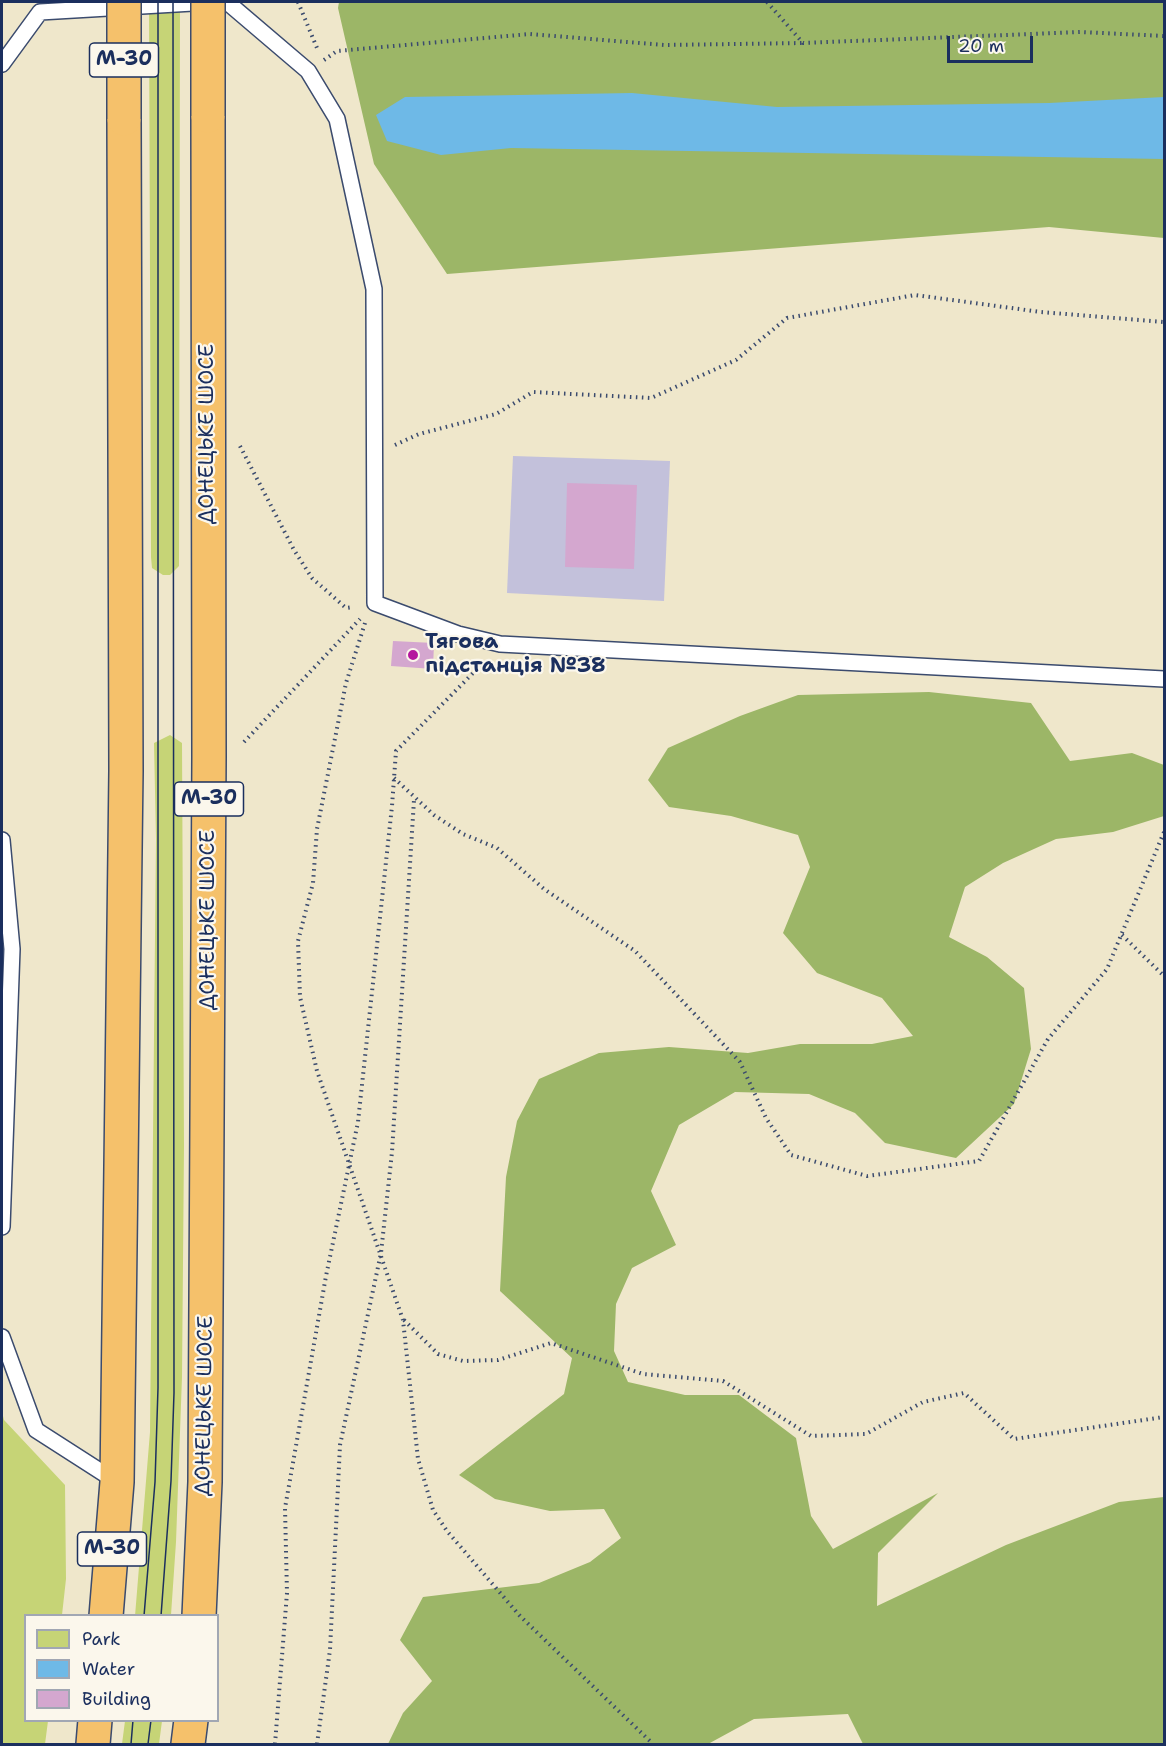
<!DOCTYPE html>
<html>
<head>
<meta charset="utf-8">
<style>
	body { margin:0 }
	#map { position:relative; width:1166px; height:1746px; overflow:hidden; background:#efe7cb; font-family:"Shantell Sans",sans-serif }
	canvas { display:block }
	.frame { position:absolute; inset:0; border:3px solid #1b2f5e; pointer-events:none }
	.legend { position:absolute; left:24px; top:1614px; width:195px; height:108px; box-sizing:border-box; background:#fbf7ec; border:2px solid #a1a7b3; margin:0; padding:8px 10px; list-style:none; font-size:18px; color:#1b2f5e }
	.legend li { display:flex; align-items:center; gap:12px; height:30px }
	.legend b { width:30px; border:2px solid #a1a7b3 }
	.scale { position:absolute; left:947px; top:36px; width:86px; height:27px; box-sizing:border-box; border:3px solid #1b2f5e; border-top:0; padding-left:8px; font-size:18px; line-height:21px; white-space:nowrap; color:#1b2f5e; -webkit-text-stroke:4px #fbf7ec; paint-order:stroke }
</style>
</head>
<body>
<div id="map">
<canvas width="1166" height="1746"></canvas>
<div class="frame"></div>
<ul class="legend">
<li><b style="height:16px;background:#c6d476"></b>Park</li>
<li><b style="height:16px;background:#6eb9e7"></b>Water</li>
<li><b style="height:16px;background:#d4a7cf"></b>Building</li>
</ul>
<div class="scale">20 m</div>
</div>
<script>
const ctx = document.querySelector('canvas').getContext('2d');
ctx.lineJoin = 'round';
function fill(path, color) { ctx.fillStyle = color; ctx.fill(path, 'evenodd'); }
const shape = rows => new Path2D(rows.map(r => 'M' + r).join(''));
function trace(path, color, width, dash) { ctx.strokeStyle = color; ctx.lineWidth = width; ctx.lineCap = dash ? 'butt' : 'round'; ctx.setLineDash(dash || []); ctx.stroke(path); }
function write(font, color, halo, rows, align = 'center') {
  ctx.font = font + ' "Shantell Sans",sans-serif'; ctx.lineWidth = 4.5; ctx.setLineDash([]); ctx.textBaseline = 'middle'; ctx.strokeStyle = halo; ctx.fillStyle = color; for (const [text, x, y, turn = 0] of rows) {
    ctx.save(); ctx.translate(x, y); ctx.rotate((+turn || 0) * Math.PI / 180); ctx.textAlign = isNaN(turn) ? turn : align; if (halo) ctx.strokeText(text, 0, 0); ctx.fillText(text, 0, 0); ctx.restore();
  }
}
fill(shape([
	[513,456,670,461,664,601,507,593]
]), '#c3c1db');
fill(shape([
	[149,2,180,2,179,566,170,575,163,575,152,568,151,557],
	[170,735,182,743,184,1146,182,1377,176,1542,171,1615,135,1616,150,1432,156,839,154,743],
	[2,1412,4,1420,65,1485,66,1579,62,1615,26,1616,26,1720,48,1721,45,1744,2,1744],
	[125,1721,162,1721,159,1744,122,1744]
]), '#c6d476');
fill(shape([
	[339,2,1164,2,1164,238,1049,227,447,274,374,164,338,8],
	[929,692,1031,703,1070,761,1132,753,1164,765,1164,816,1113,832,1056,839,1003,863,965,887,949,937,987,957,1024,988,1031,1049,1014,1104,956,1158,885,1143,855,1113,809,1094,735,1092,679,1125,651,1191,676,1245,632,1268,616,1304,614,1351,628,1382,685,1395,739,1395,796,1438,811,1516,833,1549,938,1493,878,1553,877,1606,1006,1545,1119,1502,1164,1497,1164,1744,863,1744,848,1714,754,1719,708,1744,388,1744,403,1713,432,1681,400,1640,423,1597,539,1583,590,1562,621,1538,604,1509,550,1511,495,1499,459,1475,564,1394,572,1358,500,1291,506,1177,517,1121,539,1079,599,1053,669,1047,748,1053,800,1044,872,1044,913,1036,882,998,817,973,783,933,810,867,798,835,731,816,669,807,648,780,668,748,740,716,798,695]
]), '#9cb667');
fill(shape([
	[632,93,777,107,1049,103,1164,97,1164,159,511,148,441,155,387,141,376,115,405,97]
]), '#6eb9e7');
fill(shape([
	[567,483,637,485,634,569,565,567],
	[393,641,434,643,433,669,391,666]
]), '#d4a7cf');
const service = shape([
	[227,2,308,71,337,119,374,289,375,603,458,634,500,644,1164,679],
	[2,64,40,12,210,2],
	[2,840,12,949,2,1227],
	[2,1337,36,1430,117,1482]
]);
const trunk = shape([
	[106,1616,117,1482,126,771,124,119],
	[199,1616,205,1482,209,757,208,116],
	[93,1744,95,1720],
	[188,1744,191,1720]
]);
trace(service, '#3b4b6e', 18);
trace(trunk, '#3b4b6e', 36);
trace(shape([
	[298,2,317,48],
	[767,2,803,43,1081,32,1164,36],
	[324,60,337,51,530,34,664,45,803,43],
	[395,445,419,434,496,414,533,392,651,398,736,360,787,318,915,295,1041,312,1164,322],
	[240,446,294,550,312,578,346,608,353,607],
	[365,623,346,683,317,829,313,883,298,941,300,997,317,1071,403,1320,418,1459,433,1510,447,1531,520,1616,653,1744],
	[244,742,360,619],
	[394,778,434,815,463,834,497,848,544,889,635,951,740,1062,766,1118,791,1155,867,1176,979,1161,1048,1039,1107,969,1164,832],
	[1122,935,1164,976],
	[404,1320,438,1354,463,1361,498,1360,551,1343,643,1374,723,1381,811,1436,866,1434,923,1402,964,1393,1014,1439,1164,1417],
	[275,1744,287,1593,285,1508,326,1276,358,1122,392,806,396,751,483,663],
	[317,1744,330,1650,340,1445,381,1253,392,1152,414,800]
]), '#3b4b6e', 4, [1.5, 4.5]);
trace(service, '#fff', 15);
trace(trunk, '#f5c16b', 33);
trace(shape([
	[144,1616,155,1482,158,1388,158,2],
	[161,1616,171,1481,174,1393,173,2],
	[131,1744,133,1720],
	[148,1744,151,1720]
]), '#1b2f5e', 1.5);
const trunkBridge = shape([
	[208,2,208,116],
	[124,119,124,2]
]);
trace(trunkBridge, '#3b4b6e', 36, []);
trace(trunkBridge, '#f5c16b', 33);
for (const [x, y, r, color] of [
	[413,655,6,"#b5179e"]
]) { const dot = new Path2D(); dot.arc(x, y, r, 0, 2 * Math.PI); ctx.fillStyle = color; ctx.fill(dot); trace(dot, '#fbf7ec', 2); }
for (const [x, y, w] of [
	[124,60,69],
	[209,799,69],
	[112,1549,69]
]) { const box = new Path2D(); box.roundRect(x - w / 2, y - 17, w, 34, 4.5); ctx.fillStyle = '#fbf7ec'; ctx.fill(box); trace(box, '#1b2f5e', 1.5); }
write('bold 20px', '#1b2f5e', null, [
	["М-30",124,60],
	["М-30",209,799],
	["М-30",112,1549]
]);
write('21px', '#1b2f5e', '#fbf7ec', [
	["ДОНЕЦЬКЕ ШОСЕ",208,434,-90],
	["ДОНЕЦЬКЕ ШОСЕ",209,920,-90],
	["ДОНЕЦЬКЕ ШОСЕ",205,1406,-89]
]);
write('bold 21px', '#1b2f5e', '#fbf7ec', [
	["Тягова",425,643],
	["пiдстанцiя №38",425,667]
], 'left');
</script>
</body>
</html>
